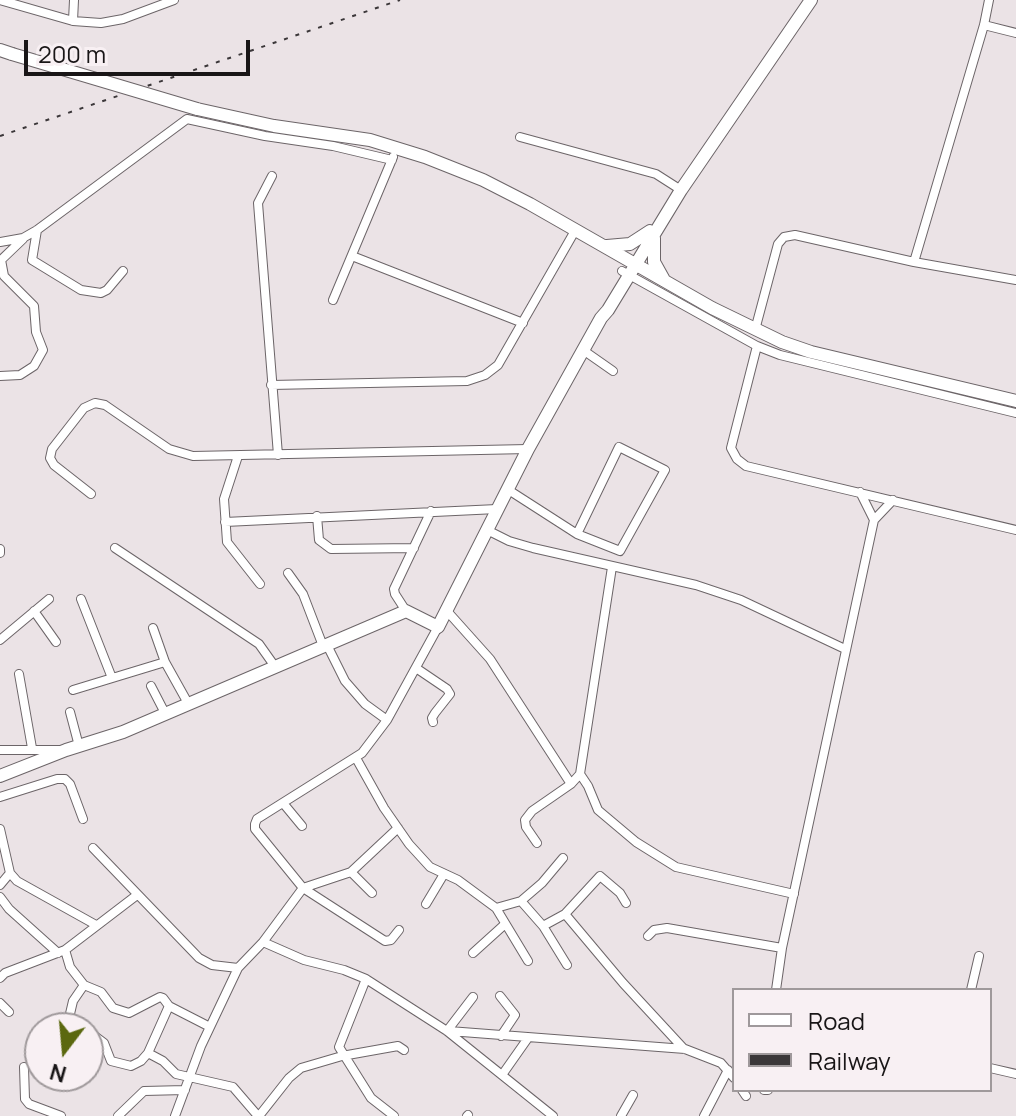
<!DOCTYPE html>
<html>
<head>
<meta charset="utf-8">
<style>
	body { margin:0 }
	#map { position:relative; width:1016px; height:1116px; overflow:hidden; background:#ebe3e6; font-family:Manrope,sans-serif }
	canvas { display:block }
	.legend { position:absolute; left:732px; top:988px; width:260px; height:104px; box-sizing:border-box; background:#f8f0f3; border:2px solid #9f999b; margin:0; padding:10px 14px; list-style:none; font-size:24px; color:#191617 }
	.legend li { display:flex; align-items:center; gap:16px; height:40px }
	.legend b { width:40px; border:2px solid #9f999b }
	.north { position:absolute; left:24px; top:1012px; width:80px; height:80px; box-sizing:border-box; background:#f8f0f3; border:2px solid #9f999b; border-radius:50%; rotate:196deg; font-size:22px; font-weight:700; line-height:32px; text-align:center; color:#191617 }
	.north::after { content:''; display:block; margin:auto; width:28px; height:36px; background:#5b680f; clip-path:polygon(50% 0,100% 100%,50% 72%,0 100%) }
	.scale { position:absolute; left:24px; top:40px; width:226px; height:36px; box-sizing:border-box; border:4px solid #191617; border-top:0; padding-left:10px; font-size:24px; line-height:28px; white-space:nowrap; color:#191617; -webkit-text-stroke:6px #f8f0f3; paint-order:stroke }
</style>
</head>
<body>
<div id="map">
<canvas width="1016" height="1116"></canvas>
<ul class="legend">
<li><b style="height:10px;background:#fff"></b>Road</li>
<li><b style="height:10px;background:#3b3739"></b>Railway</li>
</ul>
<div class="north">N</div>
<div class="scale">200 m</div>
</div>
<script>
const ctx = document.querySelector('canvas').getContext('2d');
ctx.lineJoin = 'round';
const shape = rows => new Path2D(rows.map(r => 'M' + r).join(''));
function trace(path, color, width, dash) { ctx.strokeStyle = color; ctx.lineWidth = width; ctx.lineCap = dash ? 'butt' : 'round'; ctx.setLineDash(dash || []); ctx.stroke(path); }
const street = shape([
	[0,0,73,21,101,23,123,19,174,0],
	[73,21,74,0],
	[984,25,1016,33],
	[520,137,656,174,681,190],
	[272,176,258,203,278,455],
	[37,230,32,260,81,290,101,293,107,290,123,271],
	[0,242,23,238,37,230,187,119,265,136,333,146,392,160],
	[352,256,523,323],
	[0,261,23,239],
	[914,262,984,25,989,0],
	[622,271,757,346,780,355,1016,413],
	[333,300,393,157],
	[755,330,778,244,784,237,795,235,914,262,1016,280],
	[757,346,731,448,737,459,746,466,1016,530],
	[583,350,613,371],
	[0,376,20,375,34,366,43,350,36,332,34,306,4,276,1,260],
	[271,385,467,381,485,375,498,365,576,229],
	[238,456,224,499,227,542,260,584],
	[507,489,577,534,620,551,665,470,619,447,577,534],
	[860,492,874,520],
	[91,494,54,465,50,458,52,449,84,408,95,403,105,405,169,449,193,456,528,449],
	[317,516,319,540,331,549,414,548],
	[225,522,497,509],
	[487,530,509,541,533,548,696,585,741,600,845,649],
	[115,548,259,644,276,668],
	[0,549,0,553],
	[612,567,580,774,588,786,598,810,636,842,676,867,794,894],
	[288,573,303,594,323,646],
	[81,599,112,678],
	[34,611,56,642],
	[406,611,395,594,394,589,431,511],
	[447,611,490,659,571,784],
	[153,628,165,662,189,705],
	[0,640,49,599],
	[327,645,345,681,365,704,387,720],
	[416,668,447,689,450,694,435,713,432,718,433,722],
	[19,674,32,748],
	[151,686,166,715],
	[73,690,165,662],
	[70,712,79,746],
	[0,750,59,750],
	[356,758,384,808,409,844,430,867,458,880,496,908,528,961],
	[0,797,57,779,65,779,70,784,83,819],
	[283,803,302,826],
	[0,829,10,873,17,881,96,925],
	[537,843,526,827,525,820,532,811,571,784,580,774],
	[93,848,199,958,212,965,238,968],
	[351,872,372,893],
	[0,885,10,873],
	[0,897,9,909,58,953],
	[521,901,543,926,567,965],
	[426,904,444,874],
	[496,908,521,901,542,883,563,858],
	[565,914,623,983,684,1049],
	[543,926,565,914,600,876,620,893,626,903],
	[399,930,391,940,385,941,303,888,255,829,255,824,257,819,362,753,387,720,438,627],
	[648,936,654,930,667,928,782,948],
	[263,942,304,960,344,970,366,979,447,1031,553,1116],
	[65,950,70,967,84,985,101,992,113,1008,129,1013,160,997,163,998,169,1006,210,1027],
	[473,953,504,925],
	[0,978,5,973,65,950,137,895],
	[366,979,339,1047,371,1098,394,1116],
	[776,990,782,948,874,520,893,500],
	[971,990,979,956],
	[500,996,515,1015,501,1036],
	[0,1003,9,1012],
	[75,1028,69,1018,73,1001,84,985],
	[88,1031,104,1043,111,1061,131,1066,141,1061,148,1053,169,1006],
	[447,1031,473,997],
	[449,1031,685,1049,721,1063,734,1078],
	[148,1053,163,1061,176,1074,233,1087,258,1116],
	[24,1067,25,1099,29,1104,61,1116],
	[990,1068,1016,1074],
	[502,1075,528,1038],
	[742,1090,746,1096],
	[764,1090,768,1090],
	[118,1116,144,1091,185,1090],
	[175,1116,201,1046,238,968,263,942,303,888,351,872,398,828],
	[259,1116,289,1078,301,1068,342,1056,398,1046,404,1050],
	[467,1116,468,1115],
	[621,1116,633,1095],
	[704,1116,728,1070]
]);
const secondary = shape([
	[0,50,12,54],
	[197,109,274,126,370,140,425,157,483,180,530,204,712,308,782,342,811,352,1016,401],
	[654,238,654,262,664,280],
	[607,246,630,244,650,231],
	[0,776,66,750,123,732,406,611,438,627,528,449,601,318,608,310,681,190,811,0]
]);
trace(street, '#6c6568', 10);
trace(secondary, '#6c6568', 14);
trace(street, '#fff', 8);
trace(secondary, '#fff', 12);
trace(shape([
	[0,136,400,0]
]), '#3b3739', 2, [4, 8]);
const secondaryBridge = shape([
	[12,54,197,109]
]);
trace(secondaryBridge, '#6c6568', 14, []);
trace(secondaryBridge, '#fff', 12);
</script>
</body>
</html>
